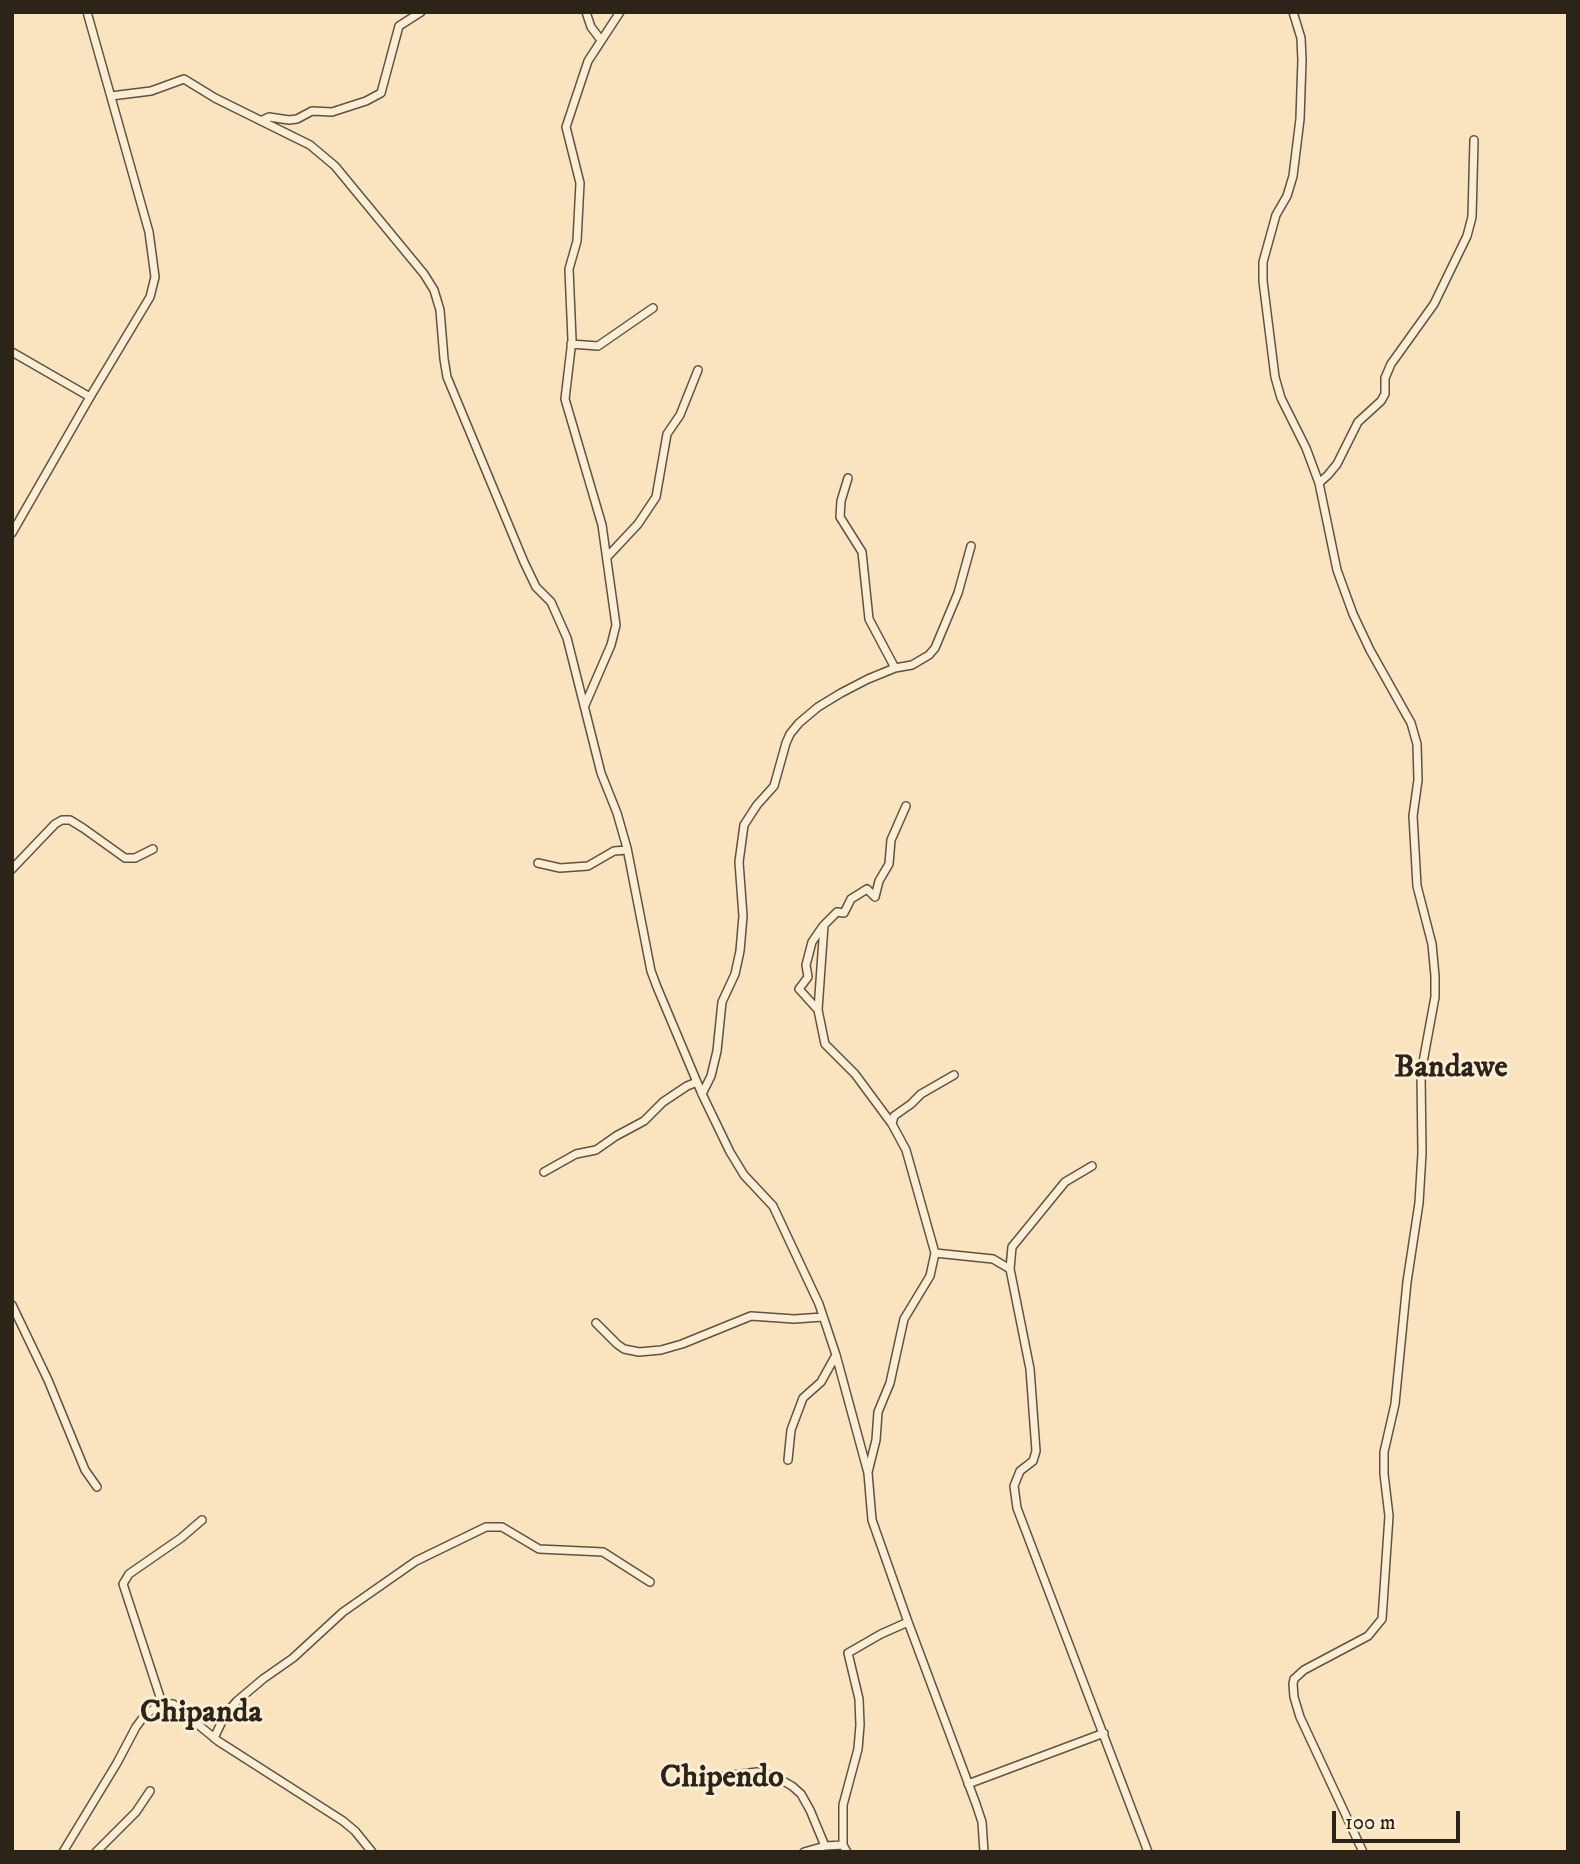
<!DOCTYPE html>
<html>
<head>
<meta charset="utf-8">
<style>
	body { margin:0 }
	#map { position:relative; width:1580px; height:1864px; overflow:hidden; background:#fae3bf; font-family:"IM FELL DW Pica",serif }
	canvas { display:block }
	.frame { position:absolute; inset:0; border:14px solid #2c2319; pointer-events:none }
	.scale { position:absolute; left:1332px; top:1811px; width:128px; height:32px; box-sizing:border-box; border:4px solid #2c2319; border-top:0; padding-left:9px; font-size:21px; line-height:24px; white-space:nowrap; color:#2c2319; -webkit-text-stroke:5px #fcedd5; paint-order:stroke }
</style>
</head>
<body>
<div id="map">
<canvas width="1580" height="1864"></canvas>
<div class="frame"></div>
<div class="scale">100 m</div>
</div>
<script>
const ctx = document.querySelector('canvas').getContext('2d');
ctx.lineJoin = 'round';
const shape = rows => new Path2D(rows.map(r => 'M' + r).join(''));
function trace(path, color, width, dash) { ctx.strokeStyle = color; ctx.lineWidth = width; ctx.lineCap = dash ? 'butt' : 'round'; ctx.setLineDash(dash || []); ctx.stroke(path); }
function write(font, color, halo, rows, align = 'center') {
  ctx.font = font + ' "IM FELL DW Pica",serif'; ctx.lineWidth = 6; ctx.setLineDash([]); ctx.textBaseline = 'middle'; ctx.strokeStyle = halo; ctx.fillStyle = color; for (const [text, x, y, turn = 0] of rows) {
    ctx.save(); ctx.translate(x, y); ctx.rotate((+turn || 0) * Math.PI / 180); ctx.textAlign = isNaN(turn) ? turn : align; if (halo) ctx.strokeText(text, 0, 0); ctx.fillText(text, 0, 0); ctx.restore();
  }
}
const street = shape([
	[586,12,591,27,601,40],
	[1293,12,1301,38,1302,60,1300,119,1293,176,1287,196,1276,215,1263,262,1263,281,1275,377,1281,398,1306,448,1319,483,1337,570,1353,614,1370,650,1411,723,1417,744,1418,780,1413,816,1417,886,1432,944,1435,976,1435,997,1421,1073,1422,1153,1419,1203,1407,1282,1395,1404,1384,1452,1384,1474,1389,1516,1382,1619,1368,1636,1304,1670,1294,1679,1293,1684,1294,1697,1300,1717,1363,1852],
	[111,96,151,91,184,79,215,98,310,145,335,166,424,274,434,290,440,310,444,359,447,377,524,562,536,587,551,602,567,638,601,773,617,813,627,848,651,971,657,987,702,1094,730,1152,744,1175,773,1206,819,1304,836,1355,868,1473,872,1520,908,1622,976,1804,982,1822,984,1852],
	[261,121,269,117,289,120,297,119,312,111,332,112,366,101,381,93,399,26,421,12],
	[571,344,598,346,653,308],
	[12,352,90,397],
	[848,478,841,501,840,517,862,552,869,619,895,668],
	[1319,483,1328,475,1337,464,1358,422,1381,401,1385,394,1385,378,1391,364,1434,304,1467,236,1472,217,1474,140],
	[12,533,90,397,150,297,155,277,149,232,87,12],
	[608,556,638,524,656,497,667,434,680,415,698,370],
	[585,705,611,645,616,625,602,525,565,399,572,340,569,269,577,241,580,183,566,127,588,61,620,12],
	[538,863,560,868,588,866,614,851,627,850],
	[12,869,55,824,62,820,70,820,83,828,125,858,135,858,153,849],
	[818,1010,799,989,808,977,806,965,812,942,823,926],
	[702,1094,711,1076,717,1051,722,1002,735,974,740,951,743,916,739,862,744,825,757,805,774,786,786,743,790,734,799,723,818,707,841,693,868,679,895,668,912,665,929,655,935,648,958,593,971,546],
	[892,1124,894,1116,911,1104,921,1094,954,1075],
	[1092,1166,1065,1182,1012,1247,1010,1269,1030,1369,1036,1451,1033,1461,1020,1471,1014,1486,1017,1508,1148,1852],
	[544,1172,576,1154,596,1150,616,1136,644,1121,663,1102,687,1086,697,1082],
	[935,1253,993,1259,1010,1269],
	[12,1305,48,1380,85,1470,97,1487],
	[596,1323,617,1344,624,1349,639,1352,661,1350,682,1344,751,1316,794,1319,823,1317],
	[788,1460,791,1430,803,1398,821,1382,836,1355],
	[868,1472,876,1440,878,1412,890,1383,904,1319,930,1276,935,1253,906,1150,892,1124,855,1074,825,1044,818,1010,824,925,837,912,844,913,851,899,867,889,875,897,879,881,889,864,891,840,906,806],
	[162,1703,123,1584,129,1574,181,1538,202,1520],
	[214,1738,226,1713,237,1701,263,1679,293,1658,343,1612,416,1561,486,1527,502,1527,539,1549,603,1552,650,1582],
	[717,1777,757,1772,776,1777,792,1786,801,1794,810,1810,825,1846],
	[968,1784,1104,1733],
	[63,1852,117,1763,136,1727,145,1715,162,1703,173,1704,218,1741,343,1821,355,1831,372,1852],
	[96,1852,136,1812,150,1791],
	[804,1852,825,1846,843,1845],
	[847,1852,843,1845,843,1805,858,1749,860,1725,859,1699,848,1653,881,1634,908,1622]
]);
trace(street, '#605342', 10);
trace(street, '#fcedd5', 7);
write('bold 32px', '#2c2319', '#fcedd5', [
	["Bandawe",1451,1069],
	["Chipanda",201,1714],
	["Chipendo",722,1779]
]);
</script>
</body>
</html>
